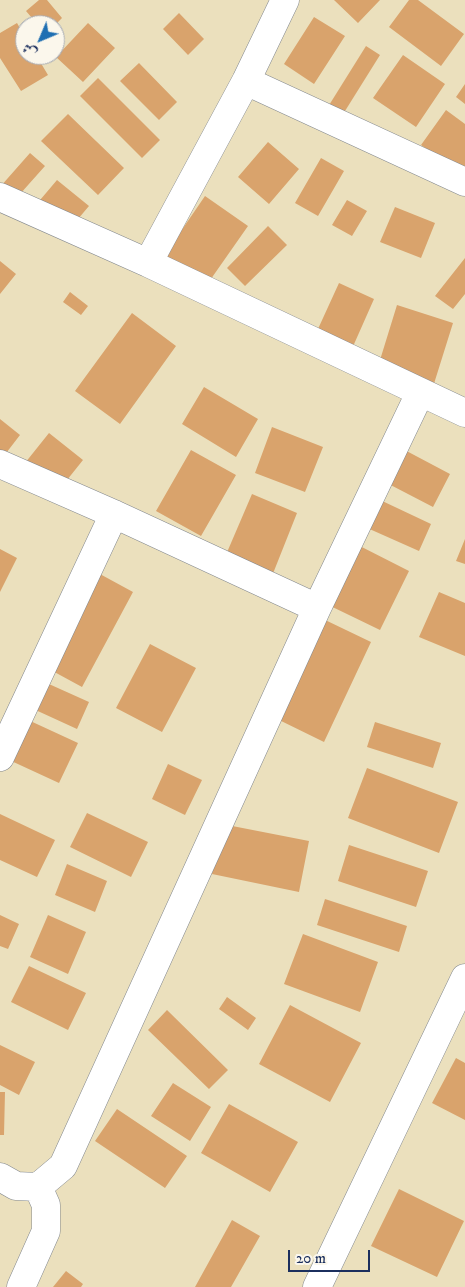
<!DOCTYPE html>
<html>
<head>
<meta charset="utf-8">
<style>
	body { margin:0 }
	#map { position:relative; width:465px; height:1287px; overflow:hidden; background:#ebe0bd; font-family:"IM FELL DW Pica",Amiri,serif }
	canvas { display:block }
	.north { position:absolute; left:15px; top:15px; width:50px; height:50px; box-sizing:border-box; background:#fbf7ec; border:1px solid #a1a7b3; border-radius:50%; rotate:225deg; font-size:14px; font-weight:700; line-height:20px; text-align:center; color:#1b2f5e }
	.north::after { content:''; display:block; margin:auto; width:18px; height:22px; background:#1f6fb2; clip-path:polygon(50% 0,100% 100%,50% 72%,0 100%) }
	.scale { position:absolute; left:288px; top:1250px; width:82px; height:22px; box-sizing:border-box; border:2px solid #1b2f5e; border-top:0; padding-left:6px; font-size:15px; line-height:18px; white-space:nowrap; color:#1b2f5e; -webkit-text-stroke:4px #fbf7ec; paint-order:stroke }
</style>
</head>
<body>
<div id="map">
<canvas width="465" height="1287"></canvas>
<div class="north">ش</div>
<div class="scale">20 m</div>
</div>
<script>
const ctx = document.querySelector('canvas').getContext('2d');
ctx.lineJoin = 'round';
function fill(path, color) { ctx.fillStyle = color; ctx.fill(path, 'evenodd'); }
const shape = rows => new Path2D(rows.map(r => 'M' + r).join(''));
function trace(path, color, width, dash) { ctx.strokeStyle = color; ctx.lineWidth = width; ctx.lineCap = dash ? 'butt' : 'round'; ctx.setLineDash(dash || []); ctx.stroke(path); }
fill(shape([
	[39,0,47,0,62,18,55,25,38,25,26,11],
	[334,0,380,0,358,23],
	[409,0,418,0,464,34,441,66,389,27],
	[179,13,204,39,188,55,163,29],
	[314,17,345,36,314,84,284,64],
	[17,23,25,37,25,55,36,55,48,75,21,91,0,58,0,33],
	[88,23,115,48,83,82,56,57],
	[366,46,380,55,330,135,316,126],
	[403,55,445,84,416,127,373,98],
	[139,63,177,102,159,120,120,81],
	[98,78,160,140,142,158,80,96],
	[465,84,465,104,456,97],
	[446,110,465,124,465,167,461,173,421,145],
	[68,114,124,168,98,195,41,141],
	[268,142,299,169,269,204,238,177],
	[30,153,45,166,12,203,0,187],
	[321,158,344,171,318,216,295,203],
	[57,180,89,206,67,232,35,206],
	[205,196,248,226,206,286,164,256],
	[347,200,367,211,352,236,332,225],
	[395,207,435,223,421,258,380,242],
	[268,226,287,245,245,286,227,268],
	[465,258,465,294,453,309,435,296],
	[0,261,16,274,0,294],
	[339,283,374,299,343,369,307,353],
	[70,292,88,306,81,315,63,302],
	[397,305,453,323,432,390,376,373],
	[132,313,176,346,120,424,75,391],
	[204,387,258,419,236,457,182,424],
	[0,419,20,435,0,461],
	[272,427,323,447,305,492,255,473],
	[49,433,83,460,55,495,21,468],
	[399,447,450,474,433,507,381,480],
	[191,450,236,475,201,536,156,511],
	[252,494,297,513,272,576,225,557],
	[378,499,431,524,419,551,365,527],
	[465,539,465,564,456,561],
	[348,540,409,571,380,630,318,600],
	[0,549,17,558,0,592],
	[87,567,133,592,82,687,36,662],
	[439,592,465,603,465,656,419,637],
	[321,618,371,642,324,742,273,717],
	[150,644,196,668,162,732,116,708],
	[40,680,89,702,77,729,29,707],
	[26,719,78,743,59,783,7,759],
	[375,722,441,743,433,768,367,747],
	[168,764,202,780,185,815,152,799],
	[367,768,458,802,439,853,348,818],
	[87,813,148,842,131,877,70,847],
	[0,814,55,840,37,877,0,860],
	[222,824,309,841,299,892,212,874],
	[349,845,428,871,416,907,338,881],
	[67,864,107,881,95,912,55,895],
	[325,899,407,926,399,952,317,925],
	[0,915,19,924,8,949,0,946],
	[48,915,86,932,68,974,30,957],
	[303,934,378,962,360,1012,284,984],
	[29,966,86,993,68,1030,11,1002],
	[227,997,256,1018,248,1030,219,1009],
	[290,1005,361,1043,330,1102,259,1064],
	[167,1010,228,1070,209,1089,148,1030],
	[0,1045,35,1062,19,1095,0,1085],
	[456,1058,465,1063,465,1120,432,1103],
	[173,1083,211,1107,190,1141,151,1116],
	[0,1092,5,1092,4,1135,0,1135],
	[229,1104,298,1142,270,1192,201,1153],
	[117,1109,187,1156,165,1188,95,1141],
	[399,1189,464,1221,437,1277,371,1246],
	[232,1220,260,1236,231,1287,195,1287],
	[66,1271,83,1284,81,1287,53,1287]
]), '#d9a36c');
const street = shape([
	[246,81,465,182],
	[0,197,148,263,465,413],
	[148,263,246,81,285,0],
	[0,464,114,514,317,608],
	[0,757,114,514],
	[0,1177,16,1186,38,1187,63,1166,317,608,420,393],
	[21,1287,46,1231,46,1205,38,1187],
	[317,1287,465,978]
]);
trace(street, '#83888e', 29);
trace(street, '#fff', 28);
</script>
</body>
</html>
